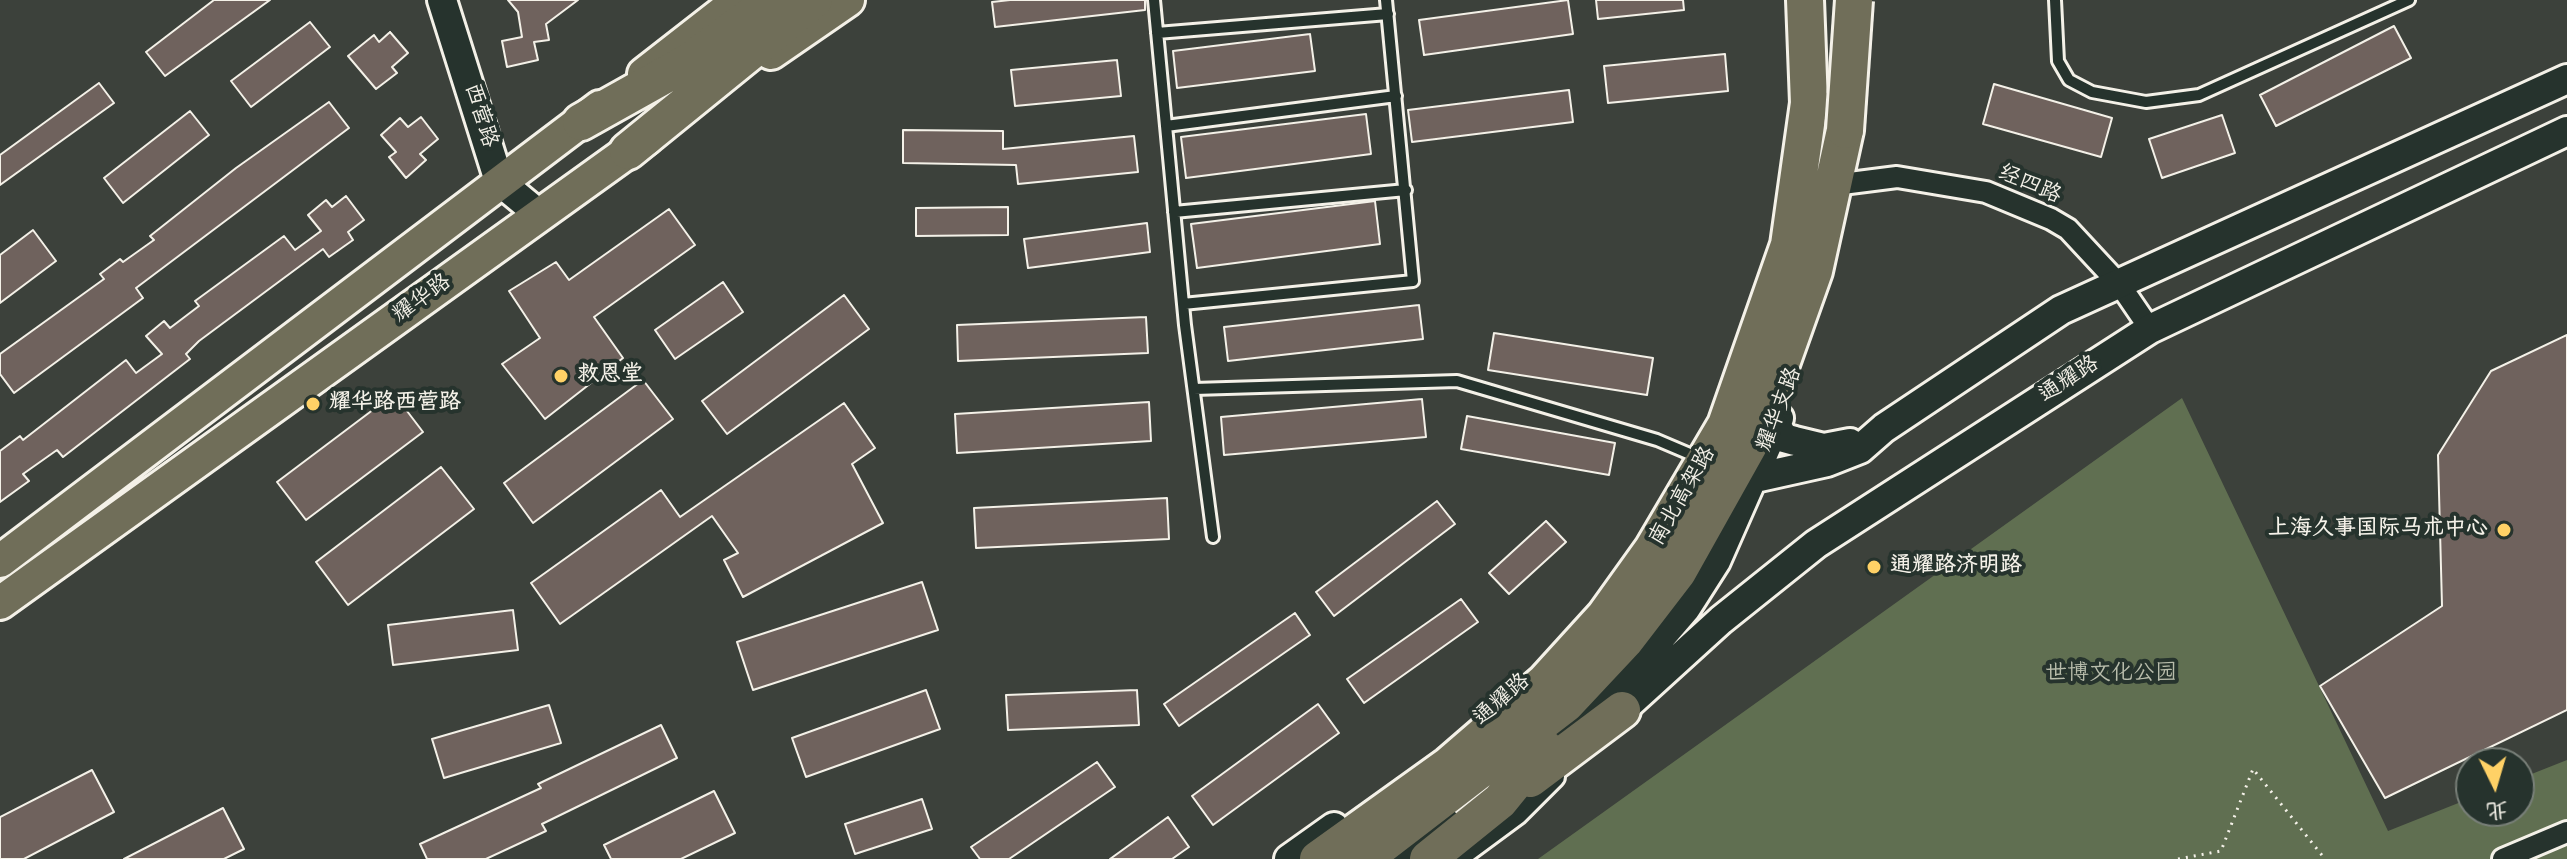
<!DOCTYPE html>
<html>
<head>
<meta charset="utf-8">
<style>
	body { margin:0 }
	#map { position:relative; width:2567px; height:859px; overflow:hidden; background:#3c413b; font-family:Kalam,"LXGW WenKai TC",sans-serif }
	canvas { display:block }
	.north { position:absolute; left:2455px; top:747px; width:80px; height:80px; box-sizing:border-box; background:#26332d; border:2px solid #787f78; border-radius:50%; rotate:175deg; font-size:22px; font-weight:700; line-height:32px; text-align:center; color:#f4f1e8 }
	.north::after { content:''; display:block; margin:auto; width:28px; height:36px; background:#ffd166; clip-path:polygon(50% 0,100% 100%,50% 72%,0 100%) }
</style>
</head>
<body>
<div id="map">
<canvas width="2567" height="859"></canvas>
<div class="north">北</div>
</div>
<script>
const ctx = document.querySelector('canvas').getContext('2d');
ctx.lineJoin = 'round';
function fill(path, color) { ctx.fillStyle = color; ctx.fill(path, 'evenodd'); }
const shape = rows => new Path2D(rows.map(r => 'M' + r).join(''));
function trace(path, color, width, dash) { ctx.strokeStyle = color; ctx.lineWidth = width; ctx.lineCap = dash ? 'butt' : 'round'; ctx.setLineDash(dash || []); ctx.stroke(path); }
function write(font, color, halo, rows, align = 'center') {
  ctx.font = font + ' Kalam,"LXGW WenKai TC",sans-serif'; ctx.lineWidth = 8; ctx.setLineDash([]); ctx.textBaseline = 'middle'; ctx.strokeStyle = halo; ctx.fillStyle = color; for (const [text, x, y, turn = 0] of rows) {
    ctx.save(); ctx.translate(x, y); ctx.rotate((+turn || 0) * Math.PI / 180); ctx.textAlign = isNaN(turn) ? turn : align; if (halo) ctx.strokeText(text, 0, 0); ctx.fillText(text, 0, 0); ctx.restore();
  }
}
fill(shape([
	[2182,398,2388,831,2471,798,2471,811,2519,811,2519,779,2567,760,2567,859,1538,859]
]), '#606f51');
const building = shape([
	[214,0,270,0,165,76,146,52,214,0],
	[508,0,578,0,546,24,549,40,534,42,538,60,507,67,502,41,522,37,518,12,508,0],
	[1010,0,1145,0,1145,10,995,27,992,2,1010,0],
	[1568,0,1573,34,1424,55,1419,20,1568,0],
	[1596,0,1683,0,1684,10,1598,19,1596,0],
	[310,22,330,47,251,107,231,81,310,22],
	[2394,26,2411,58,2276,126,2260,95,2394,26],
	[390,32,408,53,392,67,397,73,376,89,348,56,374,35,379,42,390,32],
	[1310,34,1315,71,1177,88,1173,51,1310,34],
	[1725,54,1728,91,1608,103,1604,66,1725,54],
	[1117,60,1121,96,1015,106,1011,70,1117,60],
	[99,83,114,103,0,185,0,155,99,83],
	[1994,84,2112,118,2101,157,1983,124,1994,84],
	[1569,90,1573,122,1412,142,1408,110,1569,90],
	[329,102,349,128,136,288,143,298,14,393,0,374,0,354,104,279,100,274,120,259,123,262,154,240,150,236,236,168,329,102],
	[190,111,209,135,123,203,104,178,190,111],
	[1366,114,1371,154,1186,178,1181,137,1366,114],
	[2222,115,2235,153,2162,178,2149,139,2222,115],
	[421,117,438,139,420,154,426,160,406,178,389,157,396,152,381,135,400,118,408,127,421,117],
	[903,130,1003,131,1003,149,1134,136,1138,172,1018,184,1016,165,903,163,903,130],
	[346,196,364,220,348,232,353,240,329,257,323,249,199,341,186,354,190,359,63,457,57,450,23,474,29,481,0,502,0,451,20,436,23,440,126,360,136,373,162,354,146,336,164,321,170,328,199,306,195,301,284,236,295,250,321,231,308,215,326,200,332,207,346,196],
	[1375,201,1380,244,1197,268,1191,224,1375,201],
	[1008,207,1008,235,916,236,916,208,1008,207],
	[669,209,695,245,594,317,623,358,545,419,502,364,540,338,509,291,556,262,569,280,669,209],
	[1147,223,1150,252,1028,268,1024,239,1147,223],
	[33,230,56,261,0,303,0,255,33,230],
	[723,282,743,312,675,359,655,330,723,282],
	[844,295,869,329,727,434,702,401,844,295],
	[1419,305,1423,339,1228,361,1224,327,1419,305],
	[1146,317,1148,353,958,361,957,325,1146,317],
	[1494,333,1653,358,1647,395,1488,370,1494,333],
	[2567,335,2567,710,2385,798,2320,686,2442,606,2438,455,2491,371,2567,335],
	[643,380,673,419,533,523,504,483,643,380],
	[394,394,423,432,306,520,277,482,394,394],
	[1422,399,1426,437,1224,455,1221,417,1422,399],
	[1149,402,1151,441,957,453,955,414,1149,402],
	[844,403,875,448,852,464,883,523,743,597,724,560,738,553,712,516,560,624,531,583,661,490,680,517,844,403],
	[1467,416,1615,443,1609,475,1461,449,1467,416],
	[441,467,474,509,348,605,316,562,441,467],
	[1167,498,1169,539,976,548,974,508,1167,498],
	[1437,501,1455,524,1334,616,1316,592,1437,501],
	[1546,521,1566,542,1509,594,1489,573,1546,521],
	[922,582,938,630,753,690,737,642,922,582],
	[1461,599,1478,622,1364,703,1347,679,1461,599],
	[513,610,518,650,393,665,388,625,513,610],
	[1295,613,1310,635,1179,726,1164,704,1295,613],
	[926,690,940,729,806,777,792,738,926,690],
	[1137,690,1139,725,1008,730,1006,695,1137,690],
	[1318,704,1339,733,1213,825,1192,796,1318,704],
	[549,705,561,743,444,778,432,739,549,705],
	[661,725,677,758,542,824,546,831,486,859,427,859,420,844,541,788,538,784,661,725],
	[1097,762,1115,787,1009,859,980,859,971,847,1097,762],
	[92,770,114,812,24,859,0,859,0,817,92,770],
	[714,791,735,833,681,859,611,859,604,845,714,791],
	[922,799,932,829,855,854,845,824,922,799],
	[223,808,244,849,224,859,124,859,223,808],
	[1168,817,1189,847,1172,859,1110,859,1168,817]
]);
fill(building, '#6f625d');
trace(building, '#f4f1e8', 2);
const lane = shape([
	[1154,0,1185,325,1213,537],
	[2055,0,2058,61,2069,80,2092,92,2146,102,2199,95,2409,0],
	[1157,33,1388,14],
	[1166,126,1396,96],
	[1174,212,1406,190],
	[1183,304,1413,281,1386,0],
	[1194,389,1457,381,1657,440,1697,457]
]);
const street = shape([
	[1842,184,1897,177,1986,192,2051,219,2068,229,2120,285,2150,329],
	[1456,859,1517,814,1554,777],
	[2503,859,2567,832]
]);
const secondary = shape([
	[442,0,499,181,540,215],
	[1776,425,1784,438,1795,441,1824,448,1850,443],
	[1755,478,1827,462,1860,449,1884,428,2061,310,2567,79],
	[1622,710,1721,620,1816,544,2150,329,2567,131],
	[1529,758,1618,687,1686,608,1716,561,1779,418],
	[1289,859,1334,827],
	[1399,859,1446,823]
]);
const primary = shape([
	[771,53,848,0],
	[644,74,739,0],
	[0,561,600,107],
	[0,603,647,138]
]);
const highway = shape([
	[581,122,690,61,772,0],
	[628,151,814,0],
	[1530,779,1622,710],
	[1318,859,1449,765,1545,682,1605,616,1653,549,1726,425,1789,245,1809,103,1805,0],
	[1364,859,1566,704,1625,641,1678,572,1757,431,1814,271,1845,130,1844,98],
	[1428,859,1500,801,1544,747]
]);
trace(lane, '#f4f1e8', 16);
trace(street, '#f4f1e8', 26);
trace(secondary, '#f4f1e8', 34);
trace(primary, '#f4f1e8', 38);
trace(highway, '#f4f1e8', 42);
trace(shape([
	[2178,859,2221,851,2253,769,2325,859]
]), '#f4f1e8', 3, [2, 6]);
trace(lane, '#26332d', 10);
trace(street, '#26332d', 20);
trace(secondary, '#26332d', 28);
trace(primary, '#706e59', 32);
trace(highway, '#706e59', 36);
const highwayBridge = shape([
	[1845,130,1854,0]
]);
trace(highwayBridge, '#f4f1e8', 42, []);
trace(highwayBridge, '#706e59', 36);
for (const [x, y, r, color] of [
	[561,376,8,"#ffd166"],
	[313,404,8,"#ffd166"],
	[2504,530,8,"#ffd166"],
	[1874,567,8,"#ffd166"]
]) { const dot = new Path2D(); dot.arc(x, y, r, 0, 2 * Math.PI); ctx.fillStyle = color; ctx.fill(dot); trace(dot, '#26332d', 3); }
write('22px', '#f4f1e8', '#26332d', [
	["西营路",479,116,73],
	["经四路",2029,186,23],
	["耀华路",423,300,-36],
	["通耀路",2070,381,-33],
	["耀华支路",1781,410,-69],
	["南北高架路",1684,497,-60],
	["通耀路",1503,701,-41]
]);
write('bold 22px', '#f4f1e8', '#26332d', [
	["救恩堂",577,376],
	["耀华路西营路",329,404],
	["上海久事国际马术中心",2488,530,"right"],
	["通耀路济明路",1890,567]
], 'left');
write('22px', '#b9bdac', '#26332d', [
	["世博文化公园",2111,675]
]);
</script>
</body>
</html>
